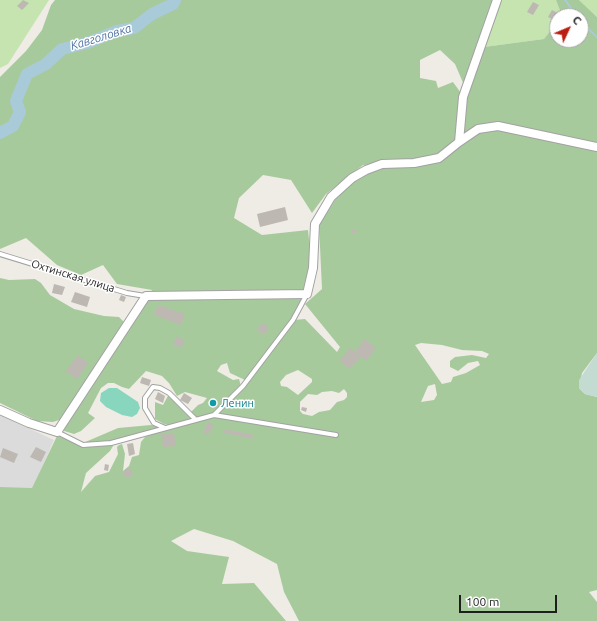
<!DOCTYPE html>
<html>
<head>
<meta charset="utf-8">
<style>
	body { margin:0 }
	#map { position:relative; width:597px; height:621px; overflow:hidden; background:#eeece5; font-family:Ubuntu,sans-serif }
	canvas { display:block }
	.north { position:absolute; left:549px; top:8px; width:40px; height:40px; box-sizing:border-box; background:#fff; border:1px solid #a5a5a5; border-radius:50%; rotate:46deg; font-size:11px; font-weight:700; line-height:16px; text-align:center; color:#1e1e1e }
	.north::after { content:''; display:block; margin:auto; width:14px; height:18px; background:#ba1e12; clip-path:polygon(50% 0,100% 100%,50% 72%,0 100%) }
	.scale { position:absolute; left:459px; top:595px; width:98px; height:18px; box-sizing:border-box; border:2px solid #1e1e1e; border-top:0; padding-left:5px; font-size:12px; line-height:14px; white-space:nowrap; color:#1e1e1e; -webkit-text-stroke:3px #fff; paint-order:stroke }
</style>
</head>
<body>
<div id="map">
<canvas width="597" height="621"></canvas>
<div class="north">С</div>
<div class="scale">100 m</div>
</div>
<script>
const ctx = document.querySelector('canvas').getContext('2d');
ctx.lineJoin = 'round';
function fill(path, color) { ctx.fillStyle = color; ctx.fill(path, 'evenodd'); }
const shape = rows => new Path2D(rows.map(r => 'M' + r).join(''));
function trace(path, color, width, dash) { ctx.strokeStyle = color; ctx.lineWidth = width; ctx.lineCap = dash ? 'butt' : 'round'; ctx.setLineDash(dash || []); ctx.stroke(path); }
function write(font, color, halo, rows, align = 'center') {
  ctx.font = font + ' Ubuntu,sans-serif'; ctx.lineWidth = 3; ctx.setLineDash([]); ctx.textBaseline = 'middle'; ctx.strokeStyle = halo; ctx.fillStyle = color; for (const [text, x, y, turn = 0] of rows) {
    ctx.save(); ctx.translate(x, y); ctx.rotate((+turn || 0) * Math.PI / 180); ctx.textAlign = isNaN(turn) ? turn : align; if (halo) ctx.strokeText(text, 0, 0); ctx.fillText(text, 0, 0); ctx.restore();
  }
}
fill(shape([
	[0,415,54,440,30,495,0,490]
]), '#dcdbdb');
fill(shape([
	[0,0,49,0,8,64,0,68],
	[501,0,556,0,562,16,557,16,557,22,544,39,484,47],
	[579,0,597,0,597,17]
]), '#c5e4af');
fill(shape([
	[55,0,493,0,464,85,455,64,440,50,420,60,420,78,436,81,438,88,453,82,463,96,460,142,464,96,484,47,544,39,557,22,557,40,581,40,581,16,562,16,556,0,579,0,597,17,597,353,582,373,579,388,585,394,597,397,597,590,589,592,597,602,597,621,299,621,284,592,277,564,233,541,194,529,171,541,187,551,229,557,222,584,254,583,286,621,0,621,0,487,32,488,57,436,83,443,118,428,151,425,160,428,112,441,113,446,110,451,86,473,81,492,95,476,109,472,118,454,117,447,119,445,122,444,125,454,123,471,129,466,132,457,139,455,141,442,145,437,172,426,164,424,155,419,155,402,163,405,169,394,192,418,192,421,214,416,221,411,242,389,294,320,305,319,337,352,340,347,305,304,322,289,319,225,335,200,356,179,381,164,363,165,326,194,312,213,291,180,263,175,239,198,234,218,262,235,308,230,311,259,302,298,293,319,245,380,230,373,227,363,221,365,217,371,233,380,239,379,241,386,214,414,195,419,190,413,198,405,203,403,207,398,185,392,177,396,169,383,162,376,146,371,129,389,122,387,114,383,108,383,101,388,88,413,95,418,81,431,74,434,61,430,152,290,117,284,103,265,81,275,57,265,26,238,0,249,0,77,26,51,42,30,51,5],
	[421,343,442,345,462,350,482,351,489,354,486,358,472,355,455,357,450,361,450,367,458,371,468,363,478,361,480,365,466,373,453,377,451,382,442,384,415,345],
	[298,370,312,379,312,382,298,395,287,387,281,386,280,382,286,375],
	[435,384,437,395,434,400,421,402,428,386],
	[344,389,347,393,347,397,344,400,337,402,330,410,319,412,312,416,303,414,300,411,300,402,308,394,317,395,322,392,332,391,339,393],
	[0,278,9,280,35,279,41,283,50,295,74,309,104,316,119,317,124,322,124,325,64,417,59,420,53,422,37,421,0,403]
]), '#a7ca9d');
fill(shape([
	[597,353,597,397,585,394,579,388,579,380]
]), '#c3dbd1');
fill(shape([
	[109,388,117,388,138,402,140,408,137,414,132,417,122,415,106,407,100,401,101,393]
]), '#89d6be');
trace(shape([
	[565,0,577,16],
	[581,22,597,37]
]), '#a9cad8', 2);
trace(shape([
	[0,133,13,126,20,112,16,101,27,74,46,64,62,49,87,43,117,31,134,28,152,14,173,4,175,0]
]), '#a9cad8', 12);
fill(shape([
	[23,0,29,3,22,10,17,6],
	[533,2,539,5,533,15,527,12],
	[552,10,558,13,554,20,548,17],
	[285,207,288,220,260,227,257,214],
	[356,229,357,232,352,234,351,231],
	[54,284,65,287,62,295,52,293],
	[75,292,90,297,87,307,71,302],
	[121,295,126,297,124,302,119,300],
	[158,305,185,314,181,325,154,315],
	'258 329a5 5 0 1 1 10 0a5 5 0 1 1-10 0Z',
	[177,336,185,341,181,348,173,344],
	[365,339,376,348,366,361,361,356,350,369,340,361,350,348,359,355,355,351],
	[78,355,88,363,77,379,66,371],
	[142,377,151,380,149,386,140,383],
	[158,392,165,396,163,403,155,399],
	[184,393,192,398,188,404,180,400],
	[302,407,307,408,306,412,301,410],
	[208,422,214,425,208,435,203,432],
	[225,429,254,435,254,439,224,433],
	[174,433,176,446,163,447,162,434],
	[133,443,135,454,129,456,127,444],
	[36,447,46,452,41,462,30,457],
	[3,448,18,454,14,463,0,457],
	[105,464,109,465,108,471,104,470],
	'123.5 473a4.5 4.5 0 1 1 9 0a4.5 4.5 0 1 1-9 0Z'
]), '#beb8b2');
const service = shape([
	[0,254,127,293,145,296],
	[214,415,336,435],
	[165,428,154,423,145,408,145,398,153,387,160,388,169,393,195,419],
	[57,432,83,445,111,443,214,415,243,386,293,320,307,294]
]);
const minor = shape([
	[459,142,478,129,498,126,597,147],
	[0,410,29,423,57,432,146,296,307,294,313,268,315,224,331,197,352,178,366,170,382,164,414,163,439,158,459,142,463,97,497,0]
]);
trace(service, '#a2a2a2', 6);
trace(minor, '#a2a2a2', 10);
trace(service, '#fff', 4);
trace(minor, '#fff', 8);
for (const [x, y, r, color] of [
	[213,403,4,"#0f9aa8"]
]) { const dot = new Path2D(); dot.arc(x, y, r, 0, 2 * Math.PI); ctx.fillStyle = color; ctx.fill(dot); trace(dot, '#fff', 1.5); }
write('11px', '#1e1e1e', '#fff', [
	["Охтинская улица",73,276,17]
]);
write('11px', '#0d838f', '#fff', [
	["Ленин",221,403]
], 'left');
write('italic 12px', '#5376a5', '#fff', [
	["Кавголовка",101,37,-17]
]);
</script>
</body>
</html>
